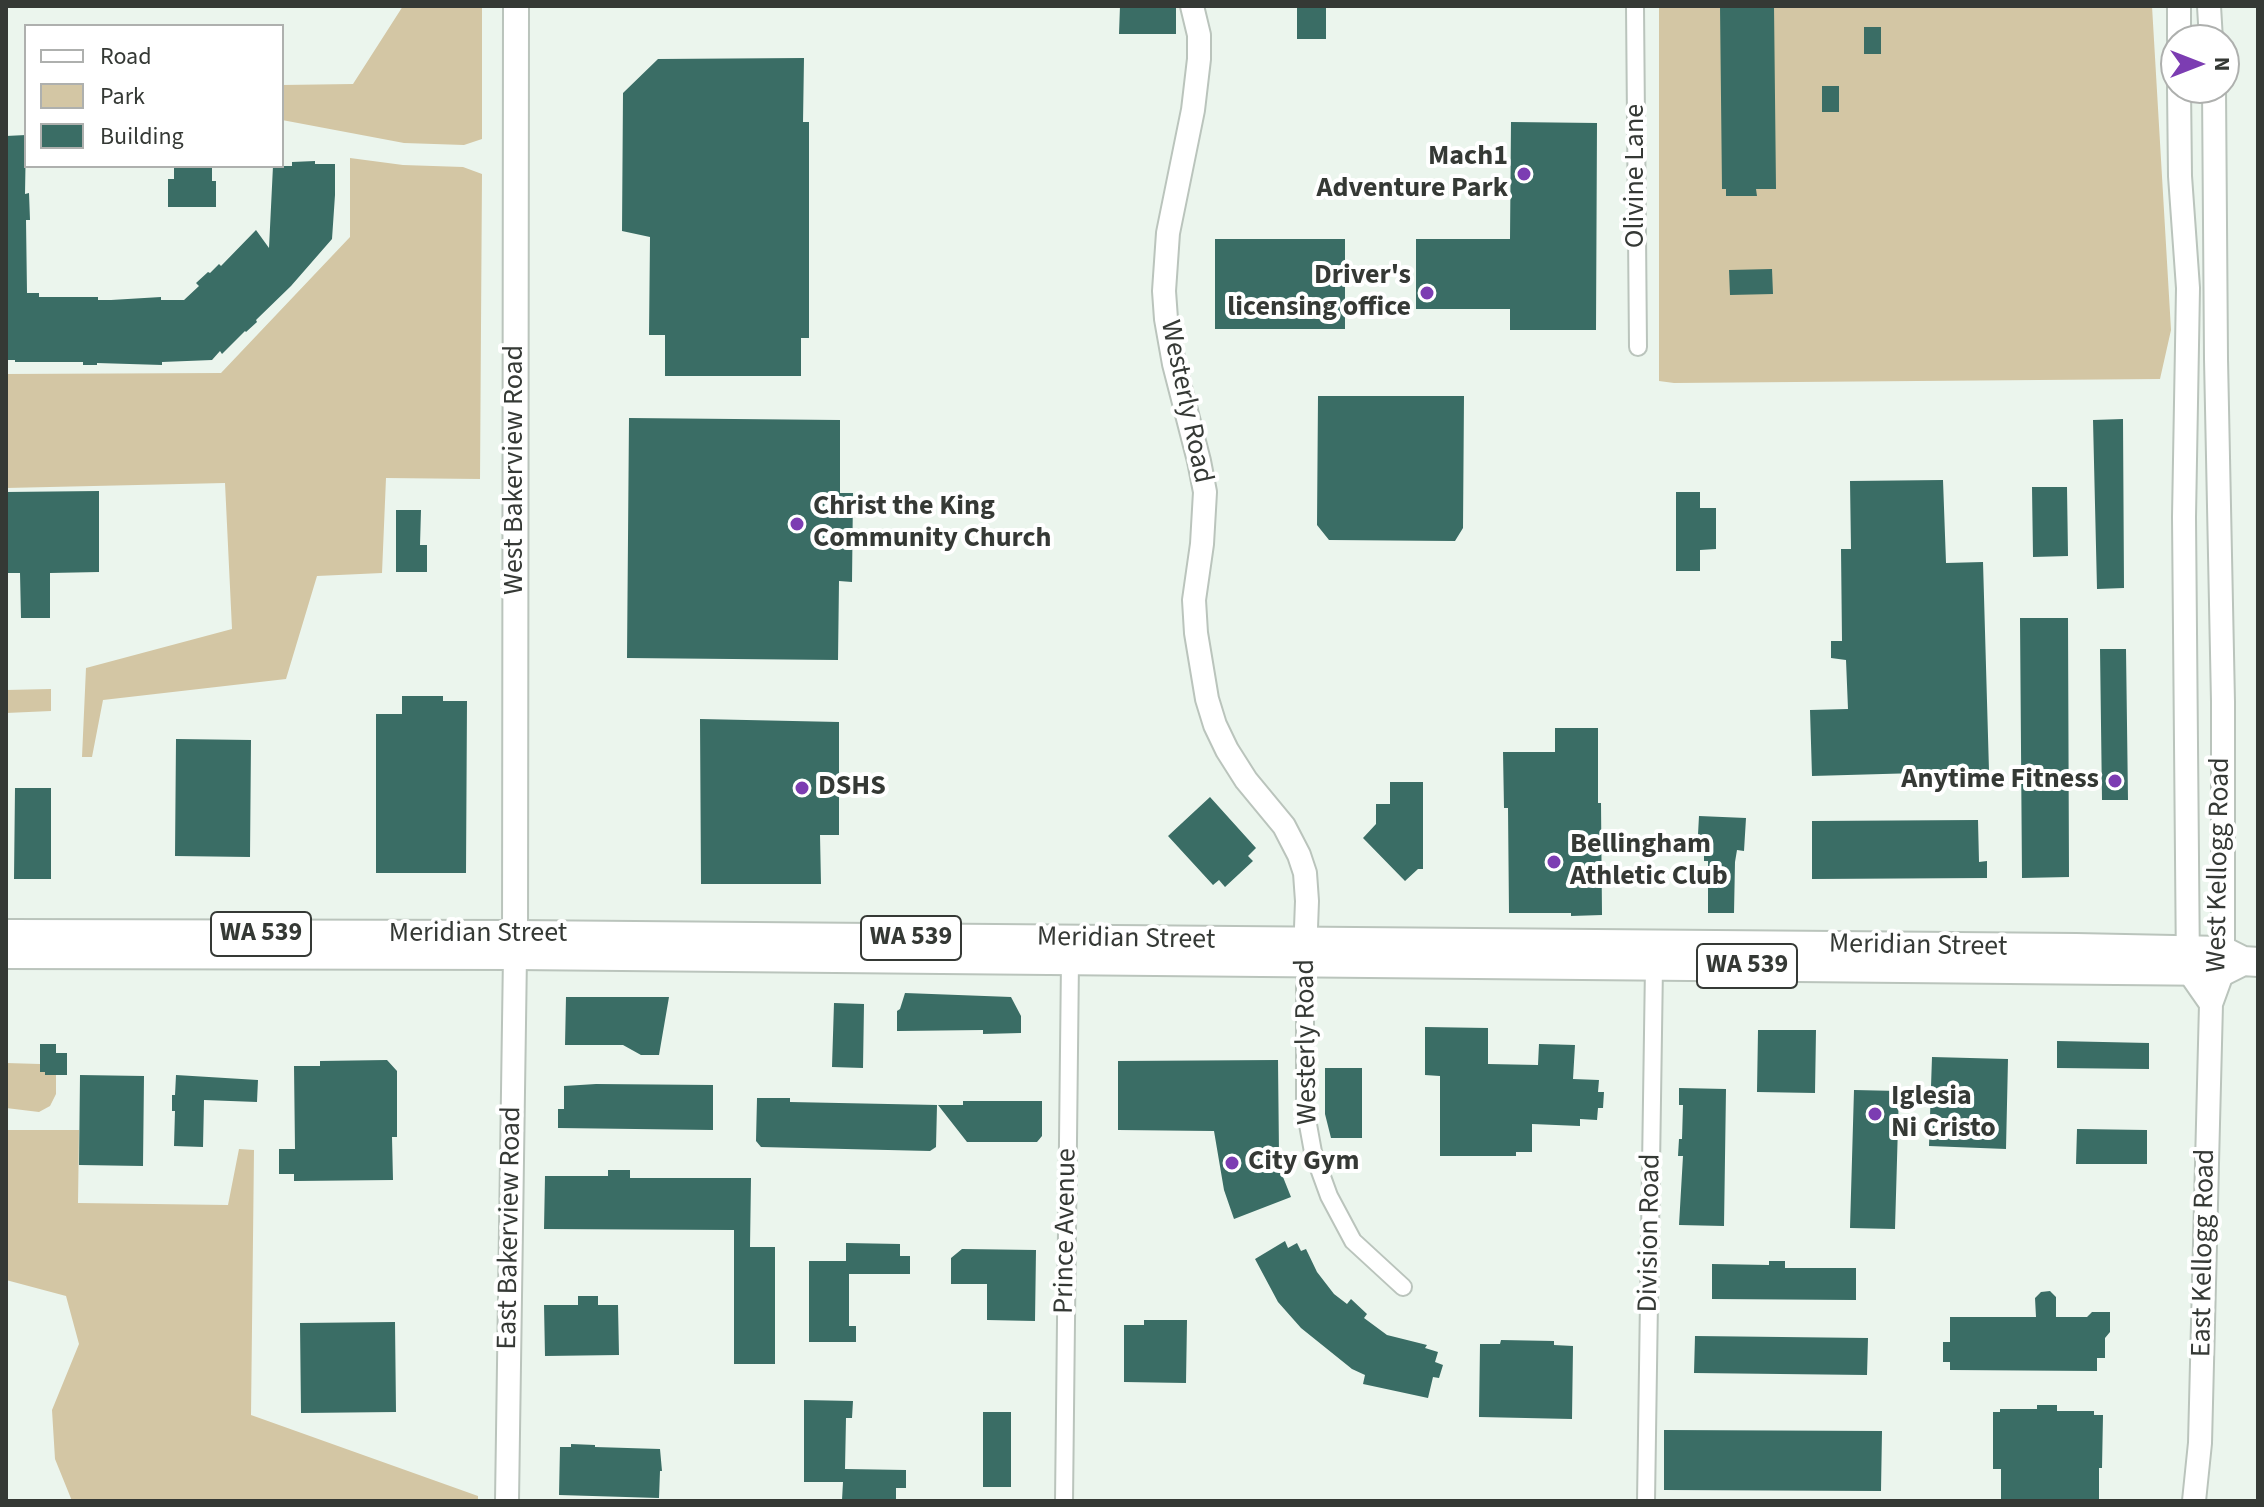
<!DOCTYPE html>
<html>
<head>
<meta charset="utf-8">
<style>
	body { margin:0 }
	#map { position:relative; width:2264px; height:1507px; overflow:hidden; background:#ebf5ed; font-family:"Source Sans 3",sans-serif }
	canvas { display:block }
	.frame { position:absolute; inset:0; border:8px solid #353935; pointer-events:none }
	.legend { position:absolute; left:24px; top:24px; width:260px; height:144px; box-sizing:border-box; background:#fff; border:2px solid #aeb0ae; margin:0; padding:10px 14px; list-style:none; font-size:24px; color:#353935 }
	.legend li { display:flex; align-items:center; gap:16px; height:40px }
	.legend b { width:40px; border:2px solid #aeb0ae }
	.north { position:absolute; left:2160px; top:24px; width:80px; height:80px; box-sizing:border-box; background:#fff; border:2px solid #aeb0ae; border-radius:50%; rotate:90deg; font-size:22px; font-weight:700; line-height:32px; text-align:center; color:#353935 }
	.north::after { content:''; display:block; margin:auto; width:28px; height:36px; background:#7c3db2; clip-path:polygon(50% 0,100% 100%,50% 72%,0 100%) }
</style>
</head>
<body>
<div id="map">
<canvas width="2264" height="1507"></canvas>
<div class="frame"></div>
<ul class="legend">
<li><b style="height:10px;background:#fff"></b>Road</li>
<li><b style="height:22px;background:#d3c6a4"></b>Park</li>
<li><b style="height:22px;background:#3a6d65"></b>Building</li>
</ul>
<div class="north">N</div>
</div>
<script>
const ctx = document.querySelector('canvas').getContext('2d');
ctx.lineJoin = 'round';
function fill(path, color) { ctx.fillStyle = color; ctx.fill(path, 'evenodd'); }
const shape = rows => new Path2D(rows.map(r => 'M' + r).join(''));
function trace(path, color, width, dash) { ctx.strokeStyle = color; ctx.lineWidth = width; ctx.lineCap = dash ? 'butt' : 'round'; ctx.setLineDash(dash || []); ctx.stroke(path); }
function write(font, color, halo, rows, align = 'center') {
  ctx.font = font + ' "Source Sans 3",sans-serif'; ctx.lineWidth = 8; ctx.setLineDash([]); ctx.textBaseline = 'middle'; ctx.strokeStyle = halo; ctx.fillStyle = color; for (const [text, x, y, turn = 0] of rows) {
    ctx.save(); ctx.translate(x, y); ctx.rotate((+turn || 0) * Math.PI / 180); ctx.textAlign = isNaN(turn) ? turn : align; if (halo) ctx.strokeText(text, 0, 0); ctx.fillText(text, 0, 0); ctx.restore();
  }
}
fill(shape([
	[403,6,482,6,482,139,464,145,404,143,282,120,282,85,353,84],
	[1659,6,2152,6,2171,330,2160,379,1674,383,1659,381],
	[350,158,403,165,463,167,482,174,480,479,386,478,382,573,317,576,286,679,103,700,92,757,82,757,86,668,232,629,225,483,6,488,6,374,221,373,350,237],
	[51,689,51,711,6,713,6,690],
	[6,1063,40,1064,40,1072,45,1072,45,1075,56,1075,56,1094,50,1106,39,1112,6,1108],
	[6,1130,79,1130,78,1203,228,1205,239,1149,254,1150,251,1415,478,1496,478,1501,72,1501,55,1459,52,1410,79,1344,66,1296,6,1280]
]), '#d3c6a4');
fill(shape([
	[1120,6,1176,6,1176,34,1119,34],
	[1297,6,1326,6,1326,39,1297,39],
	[1720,6,1774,6,1776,189,1756,189,1757,196,1726,196,1726,189,1722,189],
	[1864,27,1881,27,1881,54,1864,54],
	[804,58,803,122,809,122,809,338,801,338,801,376,665,376,665,335,649,335,650,237,622,231,623,93,658,59],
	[1822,86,1839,86,1839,112,1822,112],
	[1511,122,1597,123,1596,330,1510,330,1510,309,1416,309,1416,239,1510,239],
	[26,135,25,194,29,193,30,220,26,220,27,293,39,293,39,297,98,297,98,300,111,300,161,297,161,300,184,300,199,286,196,283,208,272,210,273,219,264,221,266,256,230,269,248,273,166,292,166,292,162,315,161,315,164,335,164,335,195,332,239,291,286,256,320,257,322,246,332,245,331,222,354,220,351,212,360,162,362,162,365,97,363,97,365,83,365,83,362,15,362,15,360,6,360,6,136],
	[174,166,212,166,212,181,216,181,216,207,168,207,168,179,174,179],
	[1215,239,1345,239,1345,329,1215,329],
	[1772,269,1773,294,1730,295,1729,270],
	[1318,396,1464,396,1463,528,1455,541,1329,540,1317,525],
	[629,418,840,420,840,493,853,493,852,582,839,581,838,660,627,658],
	[2123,419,2124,588,2097,589,2093,420],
	[1943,480,1946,563,1983,562,1989,771,1812,776,1810,710,1848,709,1846,660,1831,658,1831,641,1842,641,1841,549,1851,549,1850,481],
	[2032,487,2067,487,2068,556,2033,557],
	[99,491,99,572,50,573,50,618,21,618,20,573,6,573,6,492],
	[1676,492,1700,492,1700,508,1716,508,1716,549,1700,550,1700,571,1676,571],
	[396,510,421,510,420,545,427,545,427,572,396,572],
	[2020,618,2068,618,2069,877,2022,878],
	[2100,649,2126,649,2128,800,2102,800],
	[402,696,443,696,443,701,467,701,466,873,376,873,376,714,402,714],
	[700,719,839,722,839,835,820,835,821,884,701,884],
	[1555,728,1598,728,1598,803,1601,803,1602,915,1571,916,1571,913,1509,913,1508,808,1504,808,1503,752,1555,752],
	[176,739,251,740,250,857,175,856],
	[1390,782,1423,782,1423,869,1418,869,1405,881,1363,838,1376,824,1376,804,1390,804],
	[15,788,51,788,51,879,14,879],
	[1210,797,1256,848,1248,856,1253,861,1225,887,1219,880,1213,885,1168,836],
	[1699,816,1746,818,1744,851,1737,850,1735,862,1734,913,1708,913,1708,861,1704,861,1704,854,1697,853],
	[1978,820,1979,862,1987,861,1987,878,1812,879,1812,821],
	[905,993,1011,997,1021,1016,1021,1033,983,1034,983,1030,897,1031,897,1011,900,1009],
	[566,997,669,997,659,1055,641,1055,623,1045,565,1045],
	[834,1003,864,1004,863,1068,832,1067],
	[1425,1027,1488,1028,1488,1064,1538,1065,1539,1044,1575,1045,1573,1079,1599,1080,1598,1092,1604,1092,1603,1108,1598,1108,1597,1120,1580,1119,1580,1126,1532,1124,1532,1152,1516,1152,1516,1156,1440,1156,1440,1076,1425,1075],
	[1758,1030,1816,1030,1815,1093,1757,1092],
	[2057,1041,2149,1043,2149,1069,2057,1068],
	[40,1044,56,1044,56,1053,67,1053,67,1075,45,1075,45,1072,40,1072],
	[1932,1057,2008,1059,2006,1149,1929,1146],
	[387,1060,397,1071,397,1137,392,1137,393,1180,294,1181,294,1174,279,1174,279,1149,295,1149,294,1066,320,1066,320,1061],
	[1278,1060,1279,1154,1283,1177,1291,1197,1234,1219,1224,1190,1214,1131,1118,1130,1118,1061],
	[1325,1068,1362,1068,1362,1138,1331,1138,1325,1114],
	[80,1075,144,1076,143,1166,79,1165],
	[176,1075,258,1080,257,1102,204,1100,203,1147,174,1146,175,1111,172,1111,172,1095,175,1095],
	[596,1084,713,1085,713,1130,558,1128,558,1109,564,1109,564,1086],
	[1679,1088,1726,1089,1724,1226,1679,1225,1683,1156,1678,1156,1679,1139,1682,1139,1683,1105,1679,1105],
	[1854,1090,1899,1091,1895,1229,1850,1228],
	[757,1098,790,1098,790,1102,937,1105,936,1147,930,1151,761,1147,756,1141],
	[963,1101,1042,1101,1042,1136,1037,1142,967,1142,938,1105,963,1105],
	[2077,1129,2147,1130,2147,1164,2076,1164],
	[608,1170,630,1170,630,1178,751,1178,750,1247,775,1247,775,1364,734,1364,734,1230,544,1229,545,1176,608,1176],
	[1285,1241,1288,1248,1297,1243,1301,1251,1306,1249,1317,1272,1334,1294,1347,1304,1351,1299,1367,1314,1364,1318,1387,1335,1427,1345,1425,1348,1438,1352,1435,1362,1443,1365,1439,1378,1433,1377,1428,1398,1363,1384,1365,1375,1352,1369,1301,1328,1278,1302,1255,1259],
	[846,1243,900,1244,900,1256,910,1256,910,1274,849,1274,849,1326,856,1326,856,1342,809,1342,809,1261,846,1261],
	[962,1249,1036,1250,1035,1321,987,1320,987,1284,951,1284,951,1258],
	[1769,1261,1785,1261,1785,1268,1856,1268,1856,1300,1712,1299,1712,1264,1769,1265],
	[2050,1291,2056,1297,2056,1317,2087,1317,2092,1312,2110,1312,2110,1332,2105,1338,2105,1358,2097,1358,2097,1371,1950,1370,1950,1362,1943,1362,1943,1342,1950,1342,1950,1317,2036,1317,2035,1298,2041,1292],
	[578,1296,598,1296,598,1305,618,1305,619,1355,545,1356,544,1305,578,1305],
	[1144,1320,1187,1320,1186,1383,1124,1382,1124,1325,1144,1325],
	[395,1322,396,1412,301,1413,300,1323],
	[1695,1336,1868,1338,1867,1375,1694,1373],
	[1501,1340,1554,1341,1554,1345,1573,1346,1572,1419,1479,1417,1480,1344,1500,1344],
	[804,1400,853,1401,852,1418,846,1418,845,1469,906,1470,906,1488,896,1488,896,1500,842,1500,843,1482,804,1482],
	[2037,1405,2057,1405,2057,1411,2094,1411,2094,1415,2103,1415,2102,1468,2099,1468,2099,1501,2001,1501,2001,1469,1993,1469,1993,1412,2000,1412,2000,1409,2037,1409],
	[983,1412,1011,1412,1011,1487,983,1487],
	[1664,1430,1882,1431,1881,1491,1664,1490],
	[571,1444,595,1445,595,1447,660,1449,662,1471,660,1471,659,1498,559,1495,560,1447,571,1447]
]), '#3a6d65');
const street = shape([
	[1635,6,1638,347],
	[1305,962,1305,1108,1313,1152,1329,1196,1353,1241,1403,1287],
	[1064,1501,1070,960],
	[1646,1501,1654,966]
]);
const secondary = shape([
	[1192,6,1199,35,1199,59,1193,110,1168,233,1164,291,1166,319,1174,364,1199,461,1205,492,1202,544,1194,600,1196,633,1207,699,1215,725,1227,750,1246,780,1284,826,1299,855,1305,873,1307,901,1305,955],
	[2179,6,2179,40],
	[2209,6,2211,40],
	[2179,88,2180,176,2188,288,2184,517,2188,971,2211,1004],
	[507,1501,515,955],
	[2194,1501,2200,1443,2211,1004,2223,971,2223,702,2216,359,2214,88]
]);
const primary = shape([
	[515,953,516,6]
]);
const highway = shape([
	[6,934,515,935,2076,948,2223,951,2243,961],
	[6,954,515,955,2223,971,2243,961,2258,962]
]);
trace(street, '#bac4bc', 20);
trace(secondary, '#bac4bc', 26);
trace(primary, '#bac4bc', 28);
trace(highway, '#bac4bc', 32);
trace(street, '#fff', 16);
trace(secondary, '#fff', 22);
trace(primary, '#fff', 24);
trace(highway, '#fff', 28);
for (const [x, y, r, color] of [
	[1524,174,8,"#7c3db2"],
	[1427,293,8,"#7c3db2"],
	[797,524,8,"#7c3db2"],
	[2115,781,8,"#7c3db2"],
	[802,788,8,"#7c3db2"],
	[1554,862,8,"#7c3db2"],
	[1875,1114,8,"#7c3db2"],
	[1232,1163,8,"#7c3db2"]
]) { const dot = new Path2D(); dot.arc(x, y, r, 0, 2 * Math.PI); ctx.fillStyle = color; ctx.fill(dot); trace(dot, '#fff', 3); }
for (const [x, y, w] of [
	[261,934,100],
	[911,938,100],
	[1747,966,100]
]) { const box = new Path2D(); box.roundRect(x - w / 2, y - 22, w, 44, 6); ctx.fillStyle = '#fff'; ctx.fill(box); trace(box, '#353935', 2); }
write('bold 26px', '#353935', null, [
	["WA 539",261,934],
	["WA 539",911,938],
	["WA 539",1747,966]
]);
write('bold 28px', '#353935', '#fff', [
	["Mach1",1508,158,"right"],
	["Adventure Park",1508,190,"right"],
	["Driver's",1411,277,"right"],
	["licensing office",1411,309,"right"],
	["Christ the King",813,508],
	["Community Church",813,540],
	["Anytime Fitness",2099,781,"right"],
	["DSHS",818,788],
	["Bellingham",1570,846],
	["Athletic Club",1570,878],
	["Iglesia",1891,1098],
	["Ni Cristo",1891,1130],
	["City Gym",1248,1163]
], 'left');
write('28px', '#353935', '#fff', [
	["Olivine Lane",1637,176,-90],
	["Westerly Road",1185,402,78],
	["West Bakerview Road",516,470,-90],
	["West Kellogg Road",2220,865,-89],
	["Meridian Street",478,935],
	["Meridian Street",1126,940,1],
	["Meridian Street",1918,947,1],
	["Westerly Road",1308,1042,-91],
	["East Bakerview Road",511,1228,-89],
	["Prince Avenue",1067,1231,-89],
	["Division Road",1651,1233,-89],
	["East Kellogg Road",2205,1253,-89]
]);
</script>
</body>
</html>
